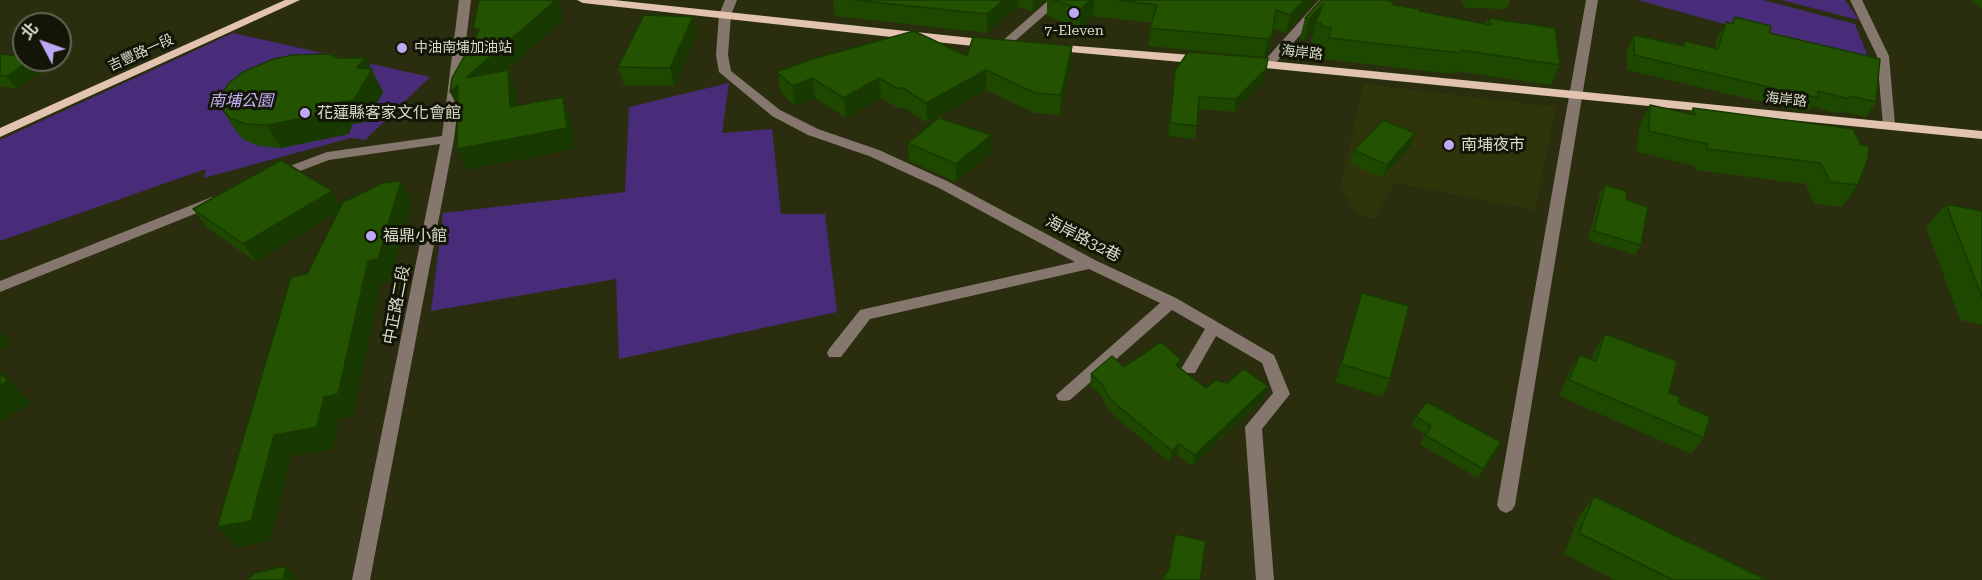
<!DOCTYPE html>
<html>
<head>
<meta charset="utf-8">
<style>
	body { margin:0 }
	#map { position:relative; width:1982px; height:580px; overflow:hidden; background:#2a2e0e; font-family:"Roboto Serif","Noto Sans TC",serif }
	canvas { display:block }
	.north { position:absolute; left:12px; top:12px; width:60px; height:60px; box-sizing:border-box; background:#131507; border:2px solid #626555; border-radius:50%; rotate:311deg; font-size:16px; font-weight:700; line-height:24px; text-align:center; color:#d8dcc9 }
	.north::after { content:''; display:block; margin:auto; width:21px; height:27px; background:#bea9f5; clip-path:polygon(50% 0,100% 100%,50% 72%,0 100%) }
</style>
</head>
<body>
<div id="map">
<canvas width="1982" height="580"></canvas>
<div class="north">北</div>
</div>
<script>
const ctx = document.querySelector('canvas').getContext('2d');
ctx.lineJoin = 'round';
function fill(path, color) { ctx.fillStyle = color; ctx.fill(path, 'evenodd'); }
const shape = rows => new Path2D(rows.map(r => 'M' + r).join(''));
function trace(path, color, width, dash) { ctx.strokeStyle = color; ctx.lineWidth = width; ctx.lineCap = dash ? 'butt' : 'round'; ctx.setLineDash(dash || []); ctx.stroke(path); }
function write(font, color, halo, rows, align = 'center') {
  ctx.font = font + ' "Roboto Serif","Noto Sans TC",serif'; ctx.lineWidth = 6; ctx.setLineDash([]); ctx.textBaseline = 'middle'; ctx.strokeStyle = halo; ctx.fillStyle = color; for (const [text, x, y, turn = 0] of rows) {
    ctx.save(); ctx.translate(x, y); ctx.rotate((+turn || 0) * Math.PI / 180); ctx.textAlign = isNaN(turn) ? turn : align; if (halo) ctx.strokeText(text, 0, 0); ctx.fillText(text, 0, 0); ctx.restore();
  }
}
fill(shape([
	[1364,84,1556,107,1535,210,1395,183,1375,219,1357,214,1340,187]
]), '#2f340b');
fill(shape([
	[1638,0,1763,0,1855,24,1871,65],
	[1781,0,1845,0,1859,20],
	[233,33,430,77,365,140,351,138,204,178,206,169,0,241,0,140],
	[729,83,722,133,772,129,781,214,825,214,837,312,619,359,616,279,431,311,443,213,625,192,629,107]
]), '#482b79');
fill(shape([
	[459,0,471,0,454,139,370,580,352,580,440,144,329,160,276,180,269,176,271,173,327,152,442,136,459,0],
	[725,0,737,0,731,15,728,55,731,71,780,110,818,129,879,150,949,182,1095,260,1176,298,1274,355,1290,394,1262,429,1274,580,1256,580,1245,427,1273,393,1262,363,1216,336,1195,373,1183,373,1181,369,1205,329,1172,310,1070,400,1064,401,1058,400,1056,395,1160,303,1089,269,870,319,841,357,829,357,827,353,829,349,860,310,1075,262,939,188,869,156,808,135,772,116,719,72,716,55,719,15,725,0],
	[1049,0,1062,0,1008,47,1000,47,1000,43,1049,0],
	[1319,0,1331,0,1272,67,1264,67,1264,61,1319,0],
	[1586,0,1598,0,1515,505,1512,510,1506,513,1500,510,1497,505,1586,0],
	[1850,0,1862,0,1889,56,1895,125,1894,128,1889,129,1883,125,1877,56,1850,0],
	[212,197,219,202,217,205,0,292,0,281,212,197]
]), '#85776d');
fill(shape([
	[285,0,300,0,0,137,0,128,285,0],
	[577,0,614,0,991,40,997,44,991,48,583,3,577,0],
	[1051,44,1204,56,1210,60,1204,64,1047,50,1047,46,1051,44],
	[1249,59,1982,131,1982,139,1245,66,1243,63,1249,59]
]), '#e1c3af');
fill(shape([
	[833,0,1046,0,1032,12,1017,6,987,33,835,16],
	[1047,0,1315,0,1286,33,1273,29,1268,53,1264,57,1264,81,1234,112,1198,109,1195,139,1168,136,1175,71,1261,57,1148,46,1152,23,1093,16,1080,28,1047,16],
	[1461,0,1510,0,1507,9,1465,8],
	[1971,0,1982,0,1982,9],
	[1393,5,1419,11,1485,24,1488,18,1560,65,1551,85,1454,71,1452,74,1323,59,1326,49,1315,46,1316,44,1311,42,1315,28,1304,40,1300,38,1305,18],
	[1735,17,1770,33,1876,102,1866,117,1841,111,1838,114,1812,106,1808,111,1796,110,1627,70,1627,50,1634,35,1683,45,1685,41,1714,48,1718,36,1726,22,1731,23],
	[697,34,674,86,624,85,618,67],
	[0,54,43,70,17,89,0,86],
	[967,56,1071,66,1060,115,1034,113,986,90,927,123,905,108,898,108,881,98,846,118,815,98,795,106,781,92,777,72],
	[339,58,366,58,383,92,366,122,352,124,349,134,281,148,259,146,244,140,236,131,221,108],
	[1650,105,1689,114,1693,108,1853,129,1858,185,1842,207,1814,204,1806,184,1695,170,1694,166,1637,152,1639,126],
	[1415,133,1411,146,1382,178,1350,163,1354,150],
	[908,143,991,153,956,182,909,161],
	[401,181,412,202,390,281,381,283,353,416,339,418,333,449,291,456,270,541,237,547,307,274,339,211,256,262,206,227,193,209,341,207],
	[1605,185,1626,200,1641,245,1635,255,1588,240,1600,194],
	[1946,204,1982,211,1982,325,1960,320,1926,227],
	[1362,293,1390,379,1383,397,1335,382,1356,311],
	[1605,334,1669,393,1704,438,1691,454,1559,396,1570,371,1580,355,1591,360,1595,350],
	[1181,359,1180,368,1206,388,1264,398,1193,466,1177,455,1169,462,1109,411,1101,395,1090,385,1091,374,1124,367],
	[1416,416,1496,452,1478,478,1420,444,1425,434,1411,426],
	[1594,496,1767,580,1614,580,1564,554,1578,518]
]), '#1e4700');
fill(shape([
	[556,0,558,0,564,19,475,99,466,78],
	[1004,0,1018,0,1017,6,987,33,987,14],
	[1033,0,1046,0,1032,12],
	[1091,0,1094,0,1093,16,1080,28,1081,9],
	[1304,0,1315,0,1286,33,1290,15],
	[1323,4,1315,28,1304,40,1309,19],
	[693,17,697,34,674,86,670,68],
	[1272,34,1268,53,1264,57,1268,39],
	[1072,46,1071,66,1060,115,1061,95],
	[366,58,383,92,366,122,352,124,349,134,281,148,267,125,340,102,356,68],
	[30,60,35,60,43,70,17,89,7,76],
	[1266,69,1264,81,1234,112,1236,99],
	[508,70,516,91,518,128,510,107],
	[986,70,986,90,927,123,926,103],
	[812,78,815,98,795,106,792,86],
	[879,78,881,98,846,118,844,98],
	[458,85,460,112,450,92],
	[563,97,571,118,574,149,467,170,457,149],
	[1415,133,1411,146,1382,178,1387,165],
	[991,135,991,153,956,182,956,164],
	[401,181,412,202,390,281,381,283,353,416,339,418,333,449,291,456,270,541,237,547,217,527,274,435,324,397,368,261],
	[332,191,342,209,256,262,243,244],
	[0,331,11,342,0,351],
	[1181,359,1179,370,1176,365],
	[0,370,31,403,0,422],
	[1268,386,1264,398,1193,466,1195,455],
	[1179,444,1177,455,1169,462,1172,451],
	[286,566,297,578,297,580,283,580]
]), '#183a00');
const building = shape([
	[479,0,556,0,466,78,508,70,510,107,563,97,567,128,457,149,458,85,450,92,452,78,479,30,473,28,479,0],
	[853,0,1004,0,987,14,853,0],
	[1053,0,1091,0,1081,9,1053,0],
	[1117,0,1304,0,1290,15,1276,10,1272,34,1268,39,1150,28,1157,5,1117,0],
	[1321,0,1386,0,1393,2,1393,5,1419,9,1419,11,1491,25,1488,18,1555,28,1560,65,1461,50,1460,53,1329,38,1331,28,1321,26,1321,23,1316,22,1323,4,1309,19,1305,18,1321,0],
	[644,15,693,17,670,68,618,67,644,15],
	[1735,17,1771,26,1770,33,1880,59,1876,102,1849,96,1849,99,1818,91,1818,97,1806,96,1634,55,1634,35,1684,46,1685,41,1718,49,1726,22,1733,24,1735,17],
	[914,31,967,56,973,37,1072,46,1061,95,1035,93,986,70,926,103,903,88,896,88,879,78,844,98,812,78,792,86,777,72,809,60,914,31],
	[1188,52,1268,58,1266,69,1236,99,1199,97,1197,126,1170,123,1175,71,1188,52],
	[0,54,24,57,24,60,30,60,7,76,0,75,0,54],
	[329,54,339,58,366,58,356,68,372,69,354,100,340,102,336,112,267,125,245,124,230,118,221,108,221,97,228,84,243,72,274,59,293,55,329,54],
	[1650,105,1695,115,1693,108,1853,129,1861,145,1869,146,1868,158,1858,185,1830,182,1821,163,1708,149,1707,144,1649,131,1650,105],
	[939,118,991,135,956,164,908,143,939,118],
	[1383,120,1415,133,1387,165,1354,150,1383,120],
	[281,160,332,191,243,244,193,209,281,160],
	[401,181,378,259,368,261,338,394,324,397,317,427,274,435,251,521,217,527,291,277,307,274,343,202,383,183,401,181],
	[1605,185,1627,191,1626,200,1648,207,1641,245,1594,231,1605,185],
	[1946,204,1982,211,1982,297,1946,204],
	[1362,293,1409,306,1390,379,1341,364,1362,293],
	[1605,334,1677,361,1669,393,1680,397,1678,403,1710,417,1704,438,1569,380,1580,355,1596,361,1605,334],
	[1161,342,1181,359,1176,365,1206,388,1216,380,1227,383,1244,369,1268,386,1195,455,1179,444,1172,451,1110,399,1102,384,1091,374,1112,356,1124,367,1161,342],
	[0,372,8,381,0,385,0,372],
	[1427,402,1501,442,1483,469,1425,435,1431,426,1416,416,1427,402],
	[1594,496,1767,580,1673,580,1579,533,1594,496],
	[1175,534,1206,541,1200,580,1162,580,1169,569,1175,534],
	[286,566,283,580,248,580,255,573,286,566]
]);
fill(building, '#235300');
trace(building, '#183a00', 1.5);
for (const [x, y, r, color] of [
	[1074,13,6,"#bea9f5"],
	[402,48,6,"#bea9f5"],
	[305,113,6,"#bea9f5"],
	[1449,145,6,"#bea9f5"],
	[371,236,6,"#bea9f5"]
]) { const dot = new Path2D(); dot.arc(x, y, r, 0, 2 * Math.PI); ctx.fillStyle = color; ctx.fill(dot); trace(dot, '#131507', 2); }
write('14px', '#d8dcc9', '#131507', [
	["7-Eleven",1074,31],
	["中油南埔加油站",414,48,"left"]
]);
write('14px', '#d8dcc9', '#131507', [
	["吉豐路一段",141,53,-24],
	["海岸路",1302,53,6],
	["海岸路",1786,100,6]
]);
write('italic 16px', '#c6b1fc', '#131507', [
	["南埔公園",241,101]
]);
write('16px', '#d8dcc9', '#131507', [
	["花蓮縣客家文化會館",317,113],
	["南埔夜市",1461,145],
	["福鼎小館",383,236]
], 'left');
write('16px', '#d8dcc9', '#131507', [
	["海岸路32巷",1083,239,27],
	["中正路二段",397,305,-79]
]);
</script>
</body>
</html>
